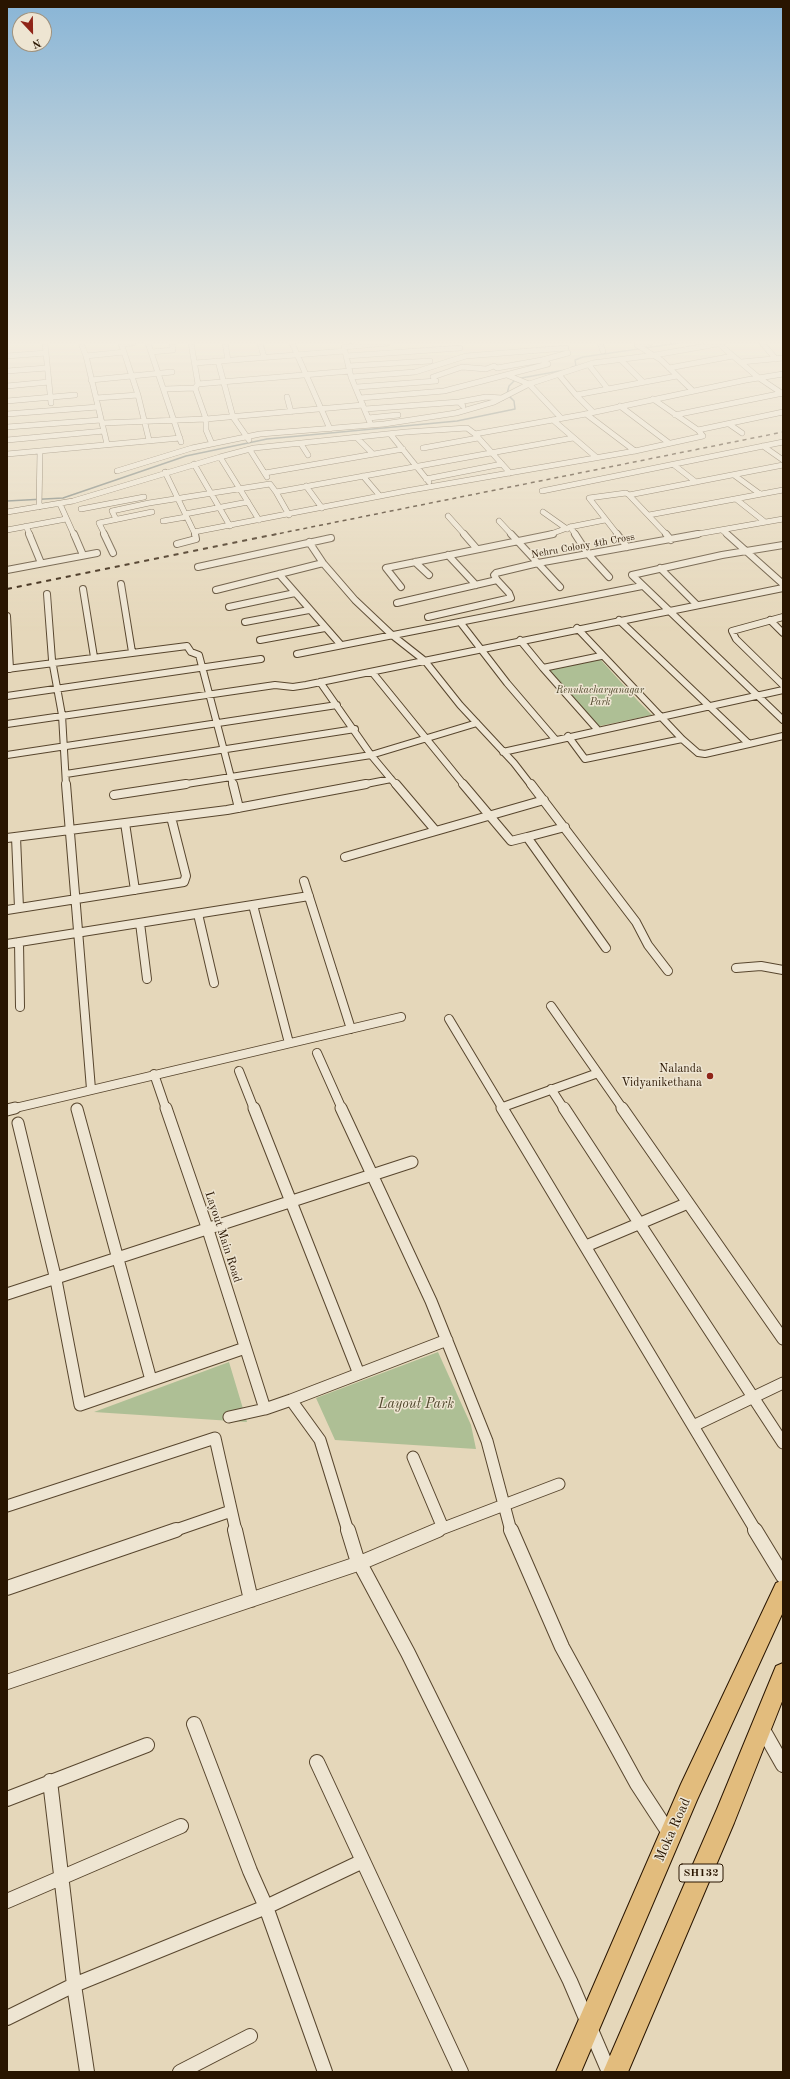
<!DOCTYPE html>
<html>
<head>
<meta charset="utf-8">
<style>
	body { margin:0 }
	#map { position:relative; width:790px; height:2079px; overflow:hidden; background:#e5d7ba; font-family:"Old Standard TT",serif }
	canvas { display:block }
	.frame { position:absolute; inset:0; border:8px solid #291500; pointer-events:none }
	.north { position:absolute; left:12px; top:12px; width:40px; height:40px; box-sizing:border-box; background:#eee5d2; border:1px solid #9f927e; border-radius:50%; rotate:158deg; font-size:11px; font-weight:700; line-height:16px; text-align:center; color:#291500 }
	.north::after { content:''; display:block; margin:auto; width:14px; height:18px; background:#8f2418; clip-path:polygon(50% 0,100% 100%,50% 72%,0 100%) }
</style>
</head>
<body>
<div id="map">
<canvas width="790" height="2079"></canvas>
<div class="frame"></div>
<div class="north">N</div>
</div>
<script>
const ctx = document.querySelector('canvas').getContext('2d');
ctx.lineJoin = 'round';
function fill(path, color) { ctx.fillStyle = color; ctx.fill(path, 'evenodd'); }
const shape = rows => new Path2D(rows.map(r => 'M' + r).join(''));
function trace(path, color, width, dash) { ctx.strokeStyle = color; ctx.lineWidth = width; ctx.lineCap = dash ? 'butt' : 'round'; ctx.setLineDash(dash || []); ctx.stroke(path); }
function write(font, color, halo, rows, align = 'center') {
  ctx.font = font + ' "Old Standard TT",serif'; ctx.lineWidth = 3; ctx.setLineDash([]); ctx.textBaseline = 'middle'; ctx.strokeStyle = halo; ctx.fillStyle = color; for (const [text, x, y, turn = 0] of rows) {
    ctx.save(); ctx.translate(x, y); ctx.rotate((+turn || 0) * Math.PI / 180); ctx.textAlign = isNaN(turn) ? turn : align; if (halo) ctx.strokeText(text, 0, 0); ctx.fillText(text, 0, 0); ctx.restore();
  }
}
fill(shape([
	[600,659,638,701,652,715,595,727,547,670],
	[438,1352,471,1425,476,1449,335,1440,316,1398],
	[229,1362,247,1422,94,1412]
]), '#aebf95');
trace(shape([
	[572,367,576,366,575,360,583,357,679,343],
	[7,501,63,498,186,456,267,439,457,421,515,409,514,401,507,394,509,386,516,379,565,370]
]), '#6d7670', 1.5);
const minorFar4 = shape([
	[45,343,51,403],
	[81,343,86,356,107,444],
	[121,343,138,395,149,440],
	[148,343,181,442],
	[191,343,198,384],
	[225,343,228,360],
	[260,343,264,357],
	[292,343,330,429],
	[600,343,603,351],
	[650,343,637,345,661,360,693,391],
	[762,343,776,359],
	[121,344,133,343],
	[719,344,759,378,783,394],
	[151,352,173,350,172,343],
	[7,356,46,353],
	[86,356,124,352],
	[346,356,460,348],
	[621,360,643,382],
	[218,361,233,417,249,440],
	[741,362,783,358],
	[195,363,345,351],
	[589,365,608,389],
	[349,366,430,361],
	[669,368,733,356],
	[7,371,47,368],
	[507,375,529,384,561,418],
	[560,376,576,395,677,376],
	[351,377,415,372,466,356,566,348],
	[433,377,462,367,486,369,494,366,497,368,542,360],
	[91,380,172,372],
	[7,386,49,382],
	[357,387,436,381],
	[195,388,206,419,206,430,212,444],
	[165,389,195,388,198,384,350,371],
	[576,395,593,412],
	[287,397,291,412],
	[96,398,138,395],
	[360,398,444,391,548,364,542,360,568,353],
	[7,401,75,395],
	[463,406,459,402,486,397,502,398],
	[620,406,669,443],
	[365,409,459,402],
	[7,414,98,407],
	[586,414,635,451],
	[675,415,783,393],
	[368,418,398,415],
	[553,420,596,457],
	[102,423,206,419,363,405],
	[729,424,742,433],
	[371,425,351,377,344,347,388,343],
	[7,427,101,420],
	[698,430,783,412],
	[391,435,429,482],
	[357,438,373,454],
	[7,440,104,431],
	[301,444,308,455],
	[763,446,783,460],
	[423,448,478,438],
	[250,450,267,477],
	[7,454,180,438],
	[194,464,230,526],
	[674,465,696,482],
	[117,471,192,448,260,434,384,424,456,413,494,402,529,384,593,363,655,355,723,343],
	[165,472,194,532],
	[265,473,403,449],
	[510,473,475,434,586,414,746,380,783,374],
	[734,475,760,494],
	[363,476,380,496],
	[426,479,502,464],
	[306,486,322,508],
	[542,491,783,442],
	[276,492,289,515],
	[629,495,667,535],
	[736,499,765,522],
	[60,504,74,535],
	[39,507,40,451],
	[81,509,144,497],
	[7,512,73,501,220,457],
	[543,512,567,529],
	[185,514,248,502],
	[649,515,783,490],
	[448,516,465,535],
	[116,519,112,511,149,503,270,484,276,492,573,438],
	[259,520,220,457,254,448,406,432,467,428,475,434],
	[163,521,186,517],
	[499,521,512,535],
	[26,526,30,535],
	[570,527,576,535],
	[7,530,66,519],
	[722,530,728,535],
	[105,535,99,523,152,512],
	[195,535,194,532,406,491,635,451,703,436,698,430,653,399],
	[548,535,570,527,605,520],
	[618,535,589,498,626,493,629,495,783,465],
	[692,535,783,519]
]);
const minorFar3 = shape([
	[29,534,41,563],
	[74,534,83,555],
	[104,534,113,553],
	[464,534,477,549],
	[511,534,560,587],
	[575,534,588,554,609,577],
	[617,534,627,547],
	[666,534,671,540],
	[727,534,783,584],
	[309,542,323,563,355,600,392,635,425,661,460,705,514,763,531,785],
	[177,544,196,539,195,534],
	[783,545,722,555,632,575,783,720],
	[448,555,476,585],
	[415,562,429,575],
	[198,567,331,538],
	[660,568,697,605],
	[7,570,97,553],
	[279,574,341,645],
	[121,584,132,652],
	[401,587,386,568,553,534],
	[83,589,94,657],
	[216,590,323,563],
	[47,594,52,660,62,715,66,785],
	[397,603,497,580,494,575,496,573,538,563,698,534],
	[229,607,295,593],
	[7,616,10,669],
	[428,617,511,598,509,593,497,580],
	[783,617,732,631,736,639,783,685],
	[619,620,749,744,783,736],
	[770,620,783,633],
	[245,622,309,610],
	[460,622,507,683,555,739],
	[577,628,682,739],
	[260,640,325,628],
	[520,640,543,668],
	[297,654,642,586],
	[7,669,187,646,191,652,199,655,233,785],
	[372,672,464,785],
	[320,682,371,755,396,785],
	[7,696,261,659],
	[7,724,275,685,293,687,306,685,783,588],
	[597,729,543,668,601,656],
	[568,736,585,759,682,739,698,753,705,754,749,744],
	[503,752,783,690],
	[7,755,337,705],
	[66,774,355,729],
	[180,785,371,755,477,723],
	[361,785,391,779]
]);
const minorFar2 = shape([
	[66,784,91,1089],
	[233,784,239,808],
	[396,784,435,830],
	[463,784,511,841,527,837,606,948],
	[531,784,636,922,648,945,668,971],
	[114,795,186,784],
	[125,823,135,890],
	[16,837,19,908],
	[527,837,565,827],
	[7,838,227,810,366,784],
	[345,857,544,800],
	[304,881,351,1029],
	[253,905,289,1043],
	[7,910,184,882,186,876,171,817],
	[198,914,214,983],
	[140,923,147,979],
	[19,942,20,1007],
	[7,944,309,896],
	[736,968,761,966,783,970],
	[551,1006,623,1109],
	[449,1019,503,1109],
	[317,1053,342,1109],
	[239,1071,254,1109],
	[154,1074,166,1109],
	[551,1089,564,1109],
	[503,1107,598,1073],
	[11,1109,401,1017]
]);
const minorFar1 = shape([
	[166,1108,208,1230,265,1409],
	[254,1108,359,1374],
	[341,1108,431,1301,487,1441,511,1531],
	[502,1108,756,1531],
	[564,1108,783,1443],
	[622,1108,783,1339],
	[77,1109,151,1380],
	[7,1110,15,1108],
	[18,1123,56,1280,80,1405,245,1348],
	[586,1246,688,1203],
	[7,1294,412,1162],
	[291,1400,320,1440,348,1531],
	[229,1417,265,1409,291,1400,447,1340],
	[693,1426,783,1383],
	[413,1457,443,1528],
	[7,1506,215,1438,236,1531],
	[173,1531,231,1511],
	[436,1531,559,1484]
]);
const minor = shape([
	[235,1530,251,1600],
	[348,1530,356,1556,408,1653,570,1981,609,2072],
	[511,1530,562,1647,637,1784,669,1833],
	[755,1530,783,1576],
	[7,1588,176,1530],
	[7,1682,360,1563,438,1530],
	[194,1724,250,1871,266,1907,325,2072],
	[762,1728,783,1765],
	[317,1762,461,2072],
	[50,1781,74,1985,87,2072],
	[7,1799,147,1745],
	[7,1901,181,1826],
	[7,2018,74,1985,266,1907,363,1861],
	[180,2072,250,2036]
]);
const primary = shape([
	[783,1580,783,1612,697,1800,581,2072,556,2072,681,1784,776,1583,783,1580],
	[783,1663,783,1699,734,1823,628,2072,603,2072,717,1809,776,1666,783,1663]
]);
trace(minorFar4, '#58462e', 6);
trace(minorFar3, '#58462e', 8);
trace(minorFar2, '#58462e', 10);
trace(minorFar1, '#58462e', 13);
trace(minor, '#58462e', 16);
trace(primary, '#291500', 2);
trace(minorFar4, '#eee5d2', 5);
trace(minorFar3, '#eee5d2', 6);
trace(minorFar2, '#eee5d2', 8);
trace(minorFar1, '#eee5d2', 11);
trace(minor, '#eee5d2', 14);
fill(primary, '#e2bc7d');
trace(shape([
	[272,535,783,432]
]), '#291500', 1.5, [4, 4]);
trace(shape([
	[7,589,277,534]
]), '#291500', 2, [5, 5]);
const sky = ctx.createLinearGradient(0, 0, 0, 634);
sky.addColorStop(0, '#89b5d6');
sky.addColorStop(0.54, '#f3ede0');
sky.addColorStop(1, '#f3ede000');
ctx.fillStyle = sky;
ctx.fillRect(0, 0, 790, 634);
for (const [x, y, r, color] of [
	[710,1076,4,"#8f2418"]
]) { const dot = new Path2D(); dot.arc(x, y, r, 0, 2 * Math.PI); ctx.fillStyle = color; ctx.fill(dot); trace(dot, '#eee5d2', 1.5); }
write('10px', '#291500', '#eee5d2', [
	["Nehru Colony 4th Cross",583,546,-10]
]);
write('italic 10px', '#51482d', '#eee5d2', [
	["Renukacharyanagar",600,690],
	["Park",600,702]
]);
for (const [x, y, w] of [
	[701,1873,44]
]) { const box = new Path2D(); box.roundRect(x - w / 2, y - 9, w, 18, 3); ctx.fillStyle = '#eee5d2'; ctx.fill(box); trace(box, '#291500', 1); }
write('bold 11px', '#291500', null, [
	["SH132",701,1873]
]);
write('12px', '#291500', '#eee5d2', [
	["Nalanda",702,1069],
	["Vidyanikethana",702,1083]
], 'right');
write('12px', '#291500', '#eee5d2', [
	["Layout Main Road",223,1237,72]
]);
write('italic 14px', '#51482d', '#eee5d2', [
	["Layout Park",416,1404]
]);
write('14px', '#291500', '#eee5d2', [
	["Moka Road",673,1830,-66]
]);
</script>
</body>
</html>
